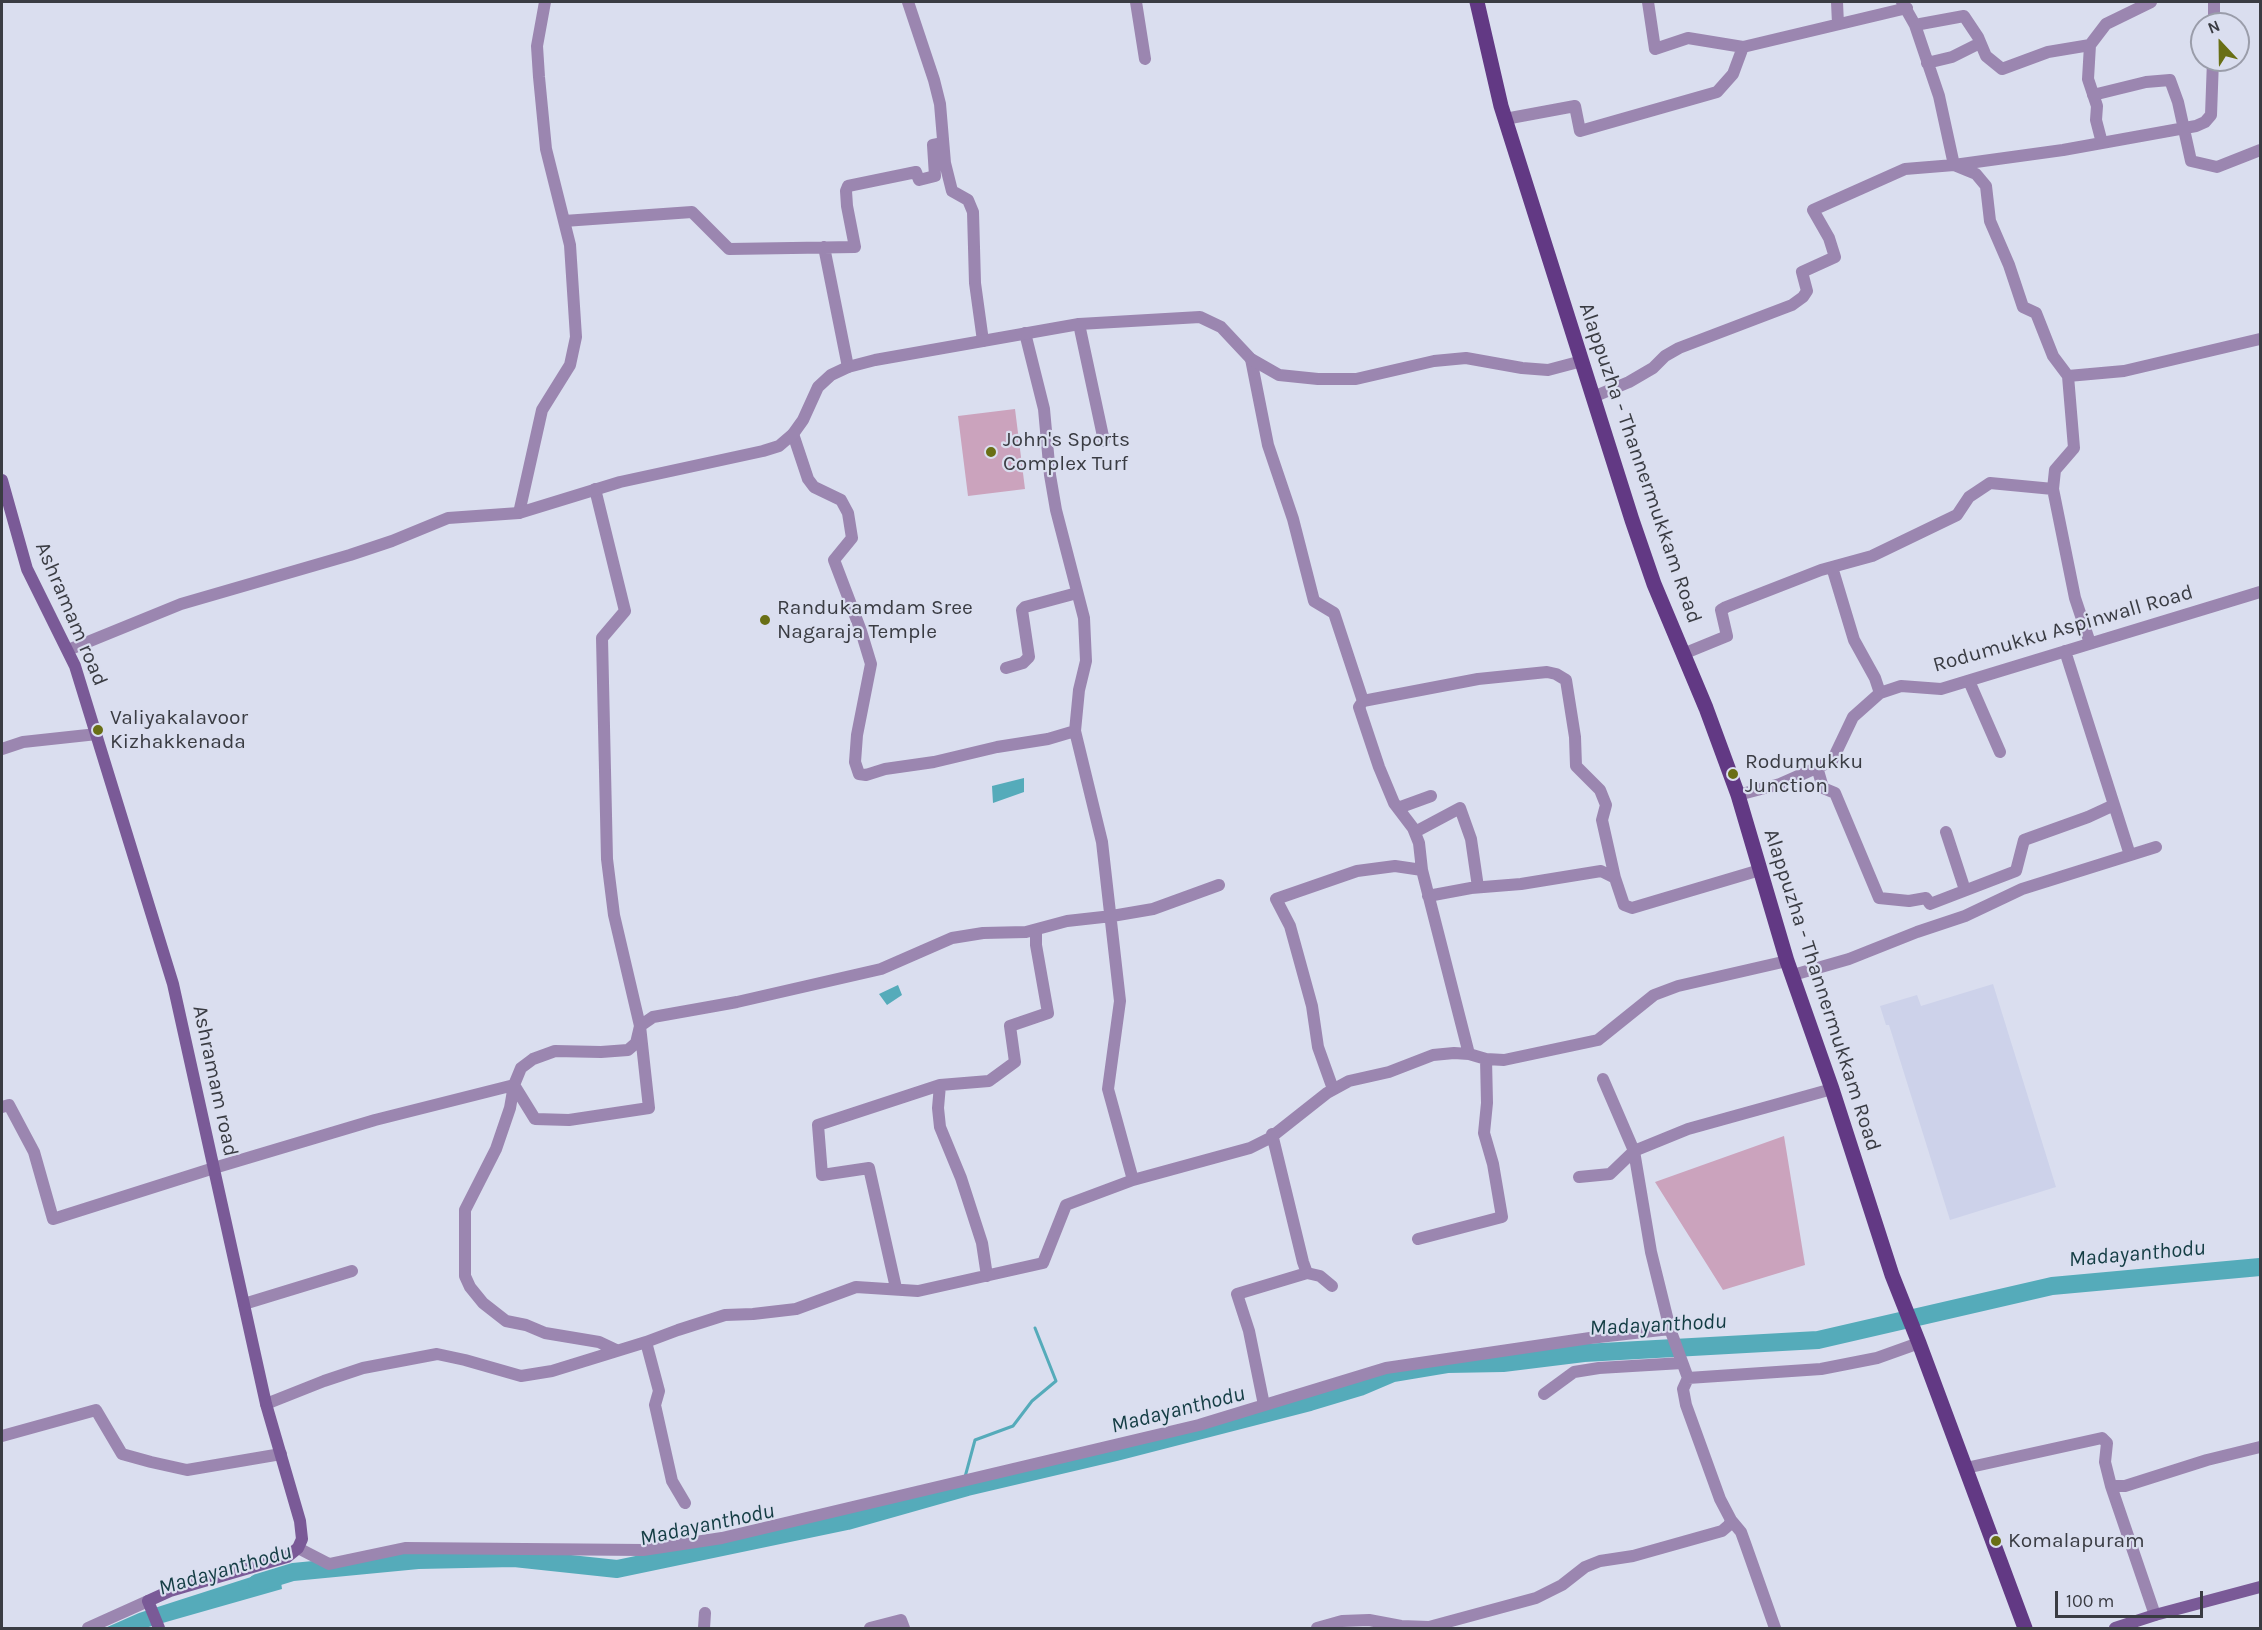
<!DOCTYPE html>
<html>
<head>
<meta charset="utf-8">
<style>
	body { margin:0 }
	#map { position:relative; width:2262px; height:1630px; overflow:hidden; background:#dadeef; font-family:Karla,sans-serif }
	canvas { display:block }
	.frame { position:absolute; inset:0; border:3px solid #3a3c43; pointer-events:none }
	.north { position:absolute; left:2190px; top:12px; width:60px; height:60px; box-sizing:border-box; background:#dadeef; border:2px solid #9a9daa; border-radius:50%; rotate:338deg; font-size:16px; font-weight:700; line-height:24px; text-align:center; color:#3a3c43 }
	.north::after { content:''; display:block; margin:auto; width:21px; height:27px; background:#696f15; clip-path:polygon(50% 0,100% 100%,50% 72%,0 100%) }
	.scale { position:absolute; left:2055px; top:1591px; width:148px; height:27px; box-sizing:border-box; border:3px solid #3a3c43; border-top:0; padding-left:8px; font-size:18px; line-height:21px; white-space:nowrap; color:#3a3c43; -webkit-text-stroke:4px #dadeef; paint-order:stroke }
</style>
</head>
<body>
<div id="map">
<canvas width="2262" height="1630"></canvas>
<div class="frame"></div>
<div class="north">N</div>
<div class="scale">100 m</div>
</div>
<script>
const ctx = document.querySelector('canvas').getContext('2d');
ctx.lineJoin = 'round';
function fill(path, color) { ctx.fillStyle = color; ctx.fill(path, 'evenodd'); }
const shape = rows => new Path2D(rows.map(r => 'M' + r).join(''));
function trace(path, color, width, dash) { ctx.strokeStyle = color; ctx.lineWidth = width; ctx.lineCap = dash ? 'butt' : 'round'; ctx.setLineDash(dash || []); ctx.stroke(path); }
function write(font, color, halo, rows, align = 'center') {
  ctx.font = font + ' Karla,sans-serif'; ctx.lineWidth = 4.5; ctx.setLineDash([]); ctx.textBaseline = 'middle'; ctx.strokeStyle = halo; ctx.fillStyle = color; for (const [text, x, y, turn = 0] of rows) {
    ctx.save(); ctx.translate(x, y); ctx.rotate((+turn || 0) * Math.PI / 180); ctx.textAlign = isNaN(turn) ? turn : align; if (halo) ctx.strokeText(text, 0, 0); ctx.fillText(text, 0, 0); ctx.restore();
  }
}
fill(shape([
	[1993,984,2056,1187,1950,1220,1889,1025,1886,1025,1880,1006,1917,995,1921,1006]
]), '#cdd2ea');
fill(shape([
	[1015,409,1025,489,968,496,958,416],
	[1784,1136,1805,1265,1723,1290,1655,1182]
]), '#cba3bd');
fill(shape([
	[1024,778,1024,792,993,803,992,786],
	[898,985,902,995,887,1005,879,994],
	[279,1568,282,1589,145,1628,105,1628,139,1613]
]), '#55abba');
trace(shape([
	[965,1477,975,1440,1013,1426,1032,1401,1056,1381,1035,1328]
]), '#55abba', 3);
trace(shape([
	[257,1583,293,1572,418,1560,514,1558,617,1569,847,1521,967,1487,1116,1452,1310,1402,1360,1387,1393,1373,1447,1364,1503,1363,1584,1353,1818,1340,2052,1286,2260,1267]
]), '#55abba', 18);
trace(shape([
	[908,2,934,80,940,104,945,163,952,191,968,200,973,212,975,283,983,341],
	[1136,2,1145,59],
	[1648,2,1655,49,1688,38,1743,47,1907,8],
	[1837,2,1838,24],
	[1902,2,1915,25,1939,96,1954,165,1976,174,1986,186,1990,221,2009,265,2023,307,2036,313,2053,356,2068,376],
	[2214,24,2214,2],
	[1915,25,1964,16,1978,37,1986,56,2002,69,2048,52,2090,45,2106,24,2151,2],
	[2090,45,2088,79,2097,106,2096,120,2102,143],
	[1927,63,1952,57,1980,43],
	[2093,95,2146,82,2170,80,2178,102,2191,161,2217,167,2260,150],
	[1505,119,1575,106,1580,131,1717,92,1733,74,1743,47],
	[564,221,692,212,729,249,855,247,847,206,846,191,848,186,916,172,919,180,935,176,933,145,943,143],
	[824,247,848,367],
	[1079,324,1104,441],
	[1251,359,1268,445,1293,519,1314,601,1334,613,1363,701],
	[1593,397,1629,382,1653,368,1665,356,1679,348,1792,305,1803,297,1807,291,1802,272,1835,257,1829,238,1813,210,1905,169,1954,165,2063,150,2196,126,2205,122,2211,115,2213,60],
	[793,434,808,479,814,487,841,500,848,513,852,538,834,560,861,631,871,664,857,735,855,762,859,774,866,775,885,769,934,762,997,747,1048,739,1075,731],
	[519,513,542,410,570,365,576,337,570,245,546,149,539,77,537,46,545,2],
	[1832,567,1854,640,1875,678,1880,693],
	[2090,643,2075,598,2053,489,2055,470,2074,448,2068,376,2124,371,2260,339],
	[2065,651,2130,855],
	[1683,654,1727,636,1721,610,1726,607,1821,570,1872,556,1957,515,1969,497,1990,483,2053,489],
	[1006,668,1023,663,1029,657,1022,610,1025,607,1077,593],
	[1969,681,2000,752],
	[1817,767,1823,788,1835,793,1879,898,1909,901,1926,898,1930,904,2016,871,2024,840,2088,817,2114,805],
	[1738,795,1780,784,1832,761,1853,717,1880,693,1901,686,1941,689,2260,592],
	[1398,808,1431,796],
	[1415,832,1460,808,1471,839,1478,887],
	[1946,832,1965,890],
	[1428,896,1471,888,1521,884,1601,871,1615,878,1624,905,1632,908,1760,870],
	[1793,975,1849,959,1917,932,1965,916,2022,889,2156,847],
	[1469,1054,1422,870,1419,843,1413,828,1394,803,1379,767,1359,707,1363,701,1478,679,1547,672,1556,674,1566,680,1575,737,1576,766,1600,790,1606,805,1602,820,1615,878],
	[940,1085,938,1108,940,1127,961,1178,982,1243,987,1276],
	[1333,1089,1318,1047,1312,1006,1290,926,1276,899,1357,871,1395,866,1422,870],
	[2,1107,9,1105,34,1152,53,1219,214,1168,375,1120,514,1085,535,1119,569,1120,649,1108,640,1026,614,915,607,859,602,638,625,611,595,489],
	[1272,1134,1303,1262,1307,1273,1320,1276,1332,1286],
	[1579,1177,1610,1174,1634,1151,1603,1079],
	[1133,1180,1250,1148,1270,1138,1327,1093,1349,1081,1389,1072,1433,1055,1454,1053,1469,1054,1486,1059,1504,1060,1598,1040,1654,995,1678,986,1787,961],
	[1418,1239,1502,1217,1493,1164,1484,1133,1487,1103,1486,1059],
	[896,1288,869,1168,822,1175,818,1125,940,1085,989,1081,1015,1062,1010,1026,1048,1013,1036,945,1036,930],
	[244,1304,352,1271],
	[646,1342,659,1391,655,1405,672,1481,685,1503],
	[616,1350,599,1342,545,1333,526,1325,506,1321,483,1303,470,1287,465,1276,465,1210,496,1149,510,1108,514,1085,521,1068,533,1059,555,1051,601,1052,628,1050,636,1043,640,1026,653,1017,737,1002,881,969,952,938,983,933,1026,932,1067,921,1112,916,1153,909,1219,885],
	[1688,1378,1670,1329,1651,1252,1634,1151,1688,1129,1832,1089],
	[1544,1394,1574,1372,1599,1368,1682,1363],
	[266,1404,324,1381,363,1368,437,1354,465,1360,521,1376,552,1371,646,1342,678,1330,725,1315,753,1314,796,1309,856,1287,918,1291,1043,1263,1066,1205,1133,1180,1108,1089,1120,1001,1102,842,1075,731,1079,690,1086,661,1084,618,1056,510,1050,475,1044,409,1025,333],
	[1264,1405,1249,1331,1237,1294,1307,1273],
	[2,1436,96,1410,122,1454,151,1462,187,1470,281,1454],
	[1966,1468,2102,1438,2107,1443,2105,1462,2111,1486,2125,1486,2207,1460,2260,1447],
	[2111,1486,2155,1615],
	[1731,1520,1741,1532,1745,1543,1775,1628],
	[298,1548,329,1564,405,1548,643,1550,722,1538,1199,1425,1386,1368,1590,1338,1670,1329],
	[88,1628,148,1601],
	[704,1628,705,1613],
	[870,1628,901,1620,904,1628],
	[1317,1628,1342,1621,1369,1620,1401,1626,1429,1627,1536,1598,1562,1585,1585,1567,1600,1561,1633,1556,1722,1531,1729,1525,1731,1520,1720,1499,1686,1405,1683,1389,1688,1378,1821,1369,1877,1358,1919,1343]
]), '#9b86b0', 12);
trace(shape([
	[68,650,181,604,350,555,392,541,448,518,519,513,620,482,763,451,779,446,793,434,803,420,818,387,831,375,848,367,875,360,1079,324,1200,317,1221,327,1251,359,1279,375,1318,379,1356,379,1434,361,1466,358,1522,368,1548,370,1582,361],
	[2,749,23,742,97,734]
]), '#9b86b0', 12);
trace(shape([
	[2,480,27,569,75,666,173,984,266,1404,300,1521,302,1539,298,1548,287,1557,170,1591,148,1601,159,1628],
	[2115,1628,2155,1615,2260,1587]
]), '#7a5a97', 12);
trace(shape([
	[1477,2,1501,106,1632,520,1654,584,1706,708,1738,795,1787,961,1832,1089,1892,1275,1919,1343,2025,1628]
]), '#623984', 15);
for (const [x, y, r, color] of [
	[991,452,6,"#696f15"],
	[765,620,6,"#696f15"],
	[98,730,6,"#696f15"],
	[1733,774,6,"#696f15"],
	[1996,1541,6,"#696f15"]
]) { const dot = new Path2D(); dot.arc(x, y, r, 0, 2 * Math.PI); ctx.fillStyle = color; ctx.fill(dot); trace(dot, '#dadeef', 2); }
write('21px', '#3a3c43', '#dadeef', [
	["John's Sports",1003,440],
	["Complex Turf",1003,464],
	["Randukamdam Sree",777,608],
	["Nagaraja Temple",777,632],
	["Valiyakalavoor",110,718],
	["Kizhakkenada",110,742],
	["Rodumukku",1745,762],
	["Junction",1745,786],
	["Komalapuram",2008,1541]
], 'left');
write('21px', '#3a3c43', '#dadeef', [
	["Alappuzha - Thannermukkam Road",1640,463,71],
	["Ashramam road",71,614,67],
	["Rodumukku Aspinwall Road",2063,629,-16],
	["Alappuzha - Thannermukkam Road",1822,990,72],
	["Ashramam road",215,1081,78]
]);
write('italic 22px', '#143d44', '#dadeef', [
	["Madayanthodu",2137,1254,-5],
	["Madayanthodu",1658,1325,-3],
	["Madayanthodu",1178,1410,-14],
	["Madayanthodu",707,1525,-12],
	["Madayanthodu",225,1570,-16]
]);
</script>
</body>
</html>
